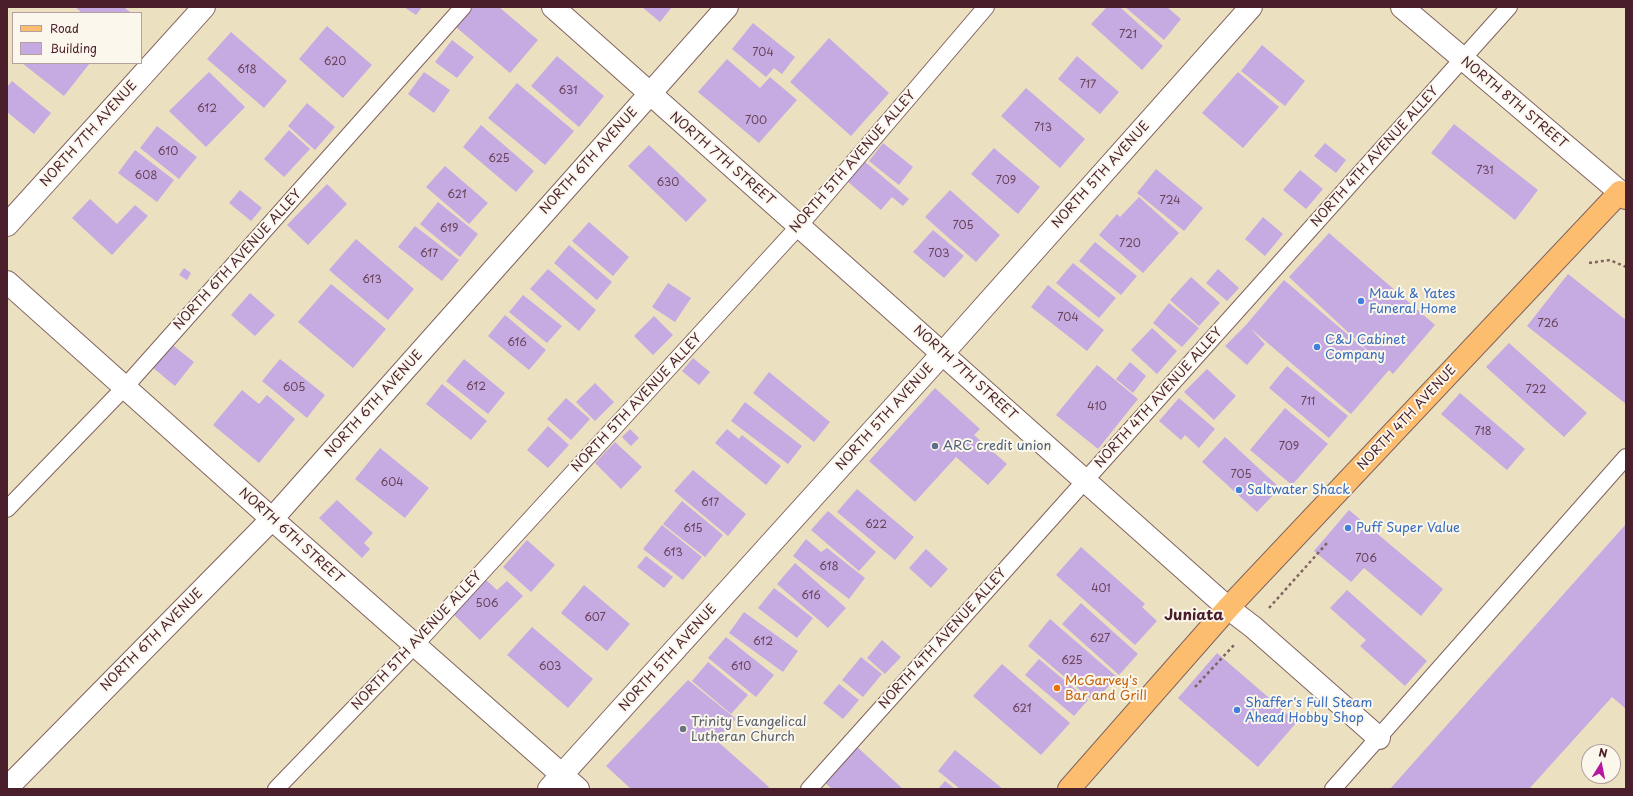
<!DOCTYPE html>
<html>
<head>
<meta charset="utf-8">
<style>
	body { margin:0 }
	#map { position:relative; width:1633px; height:796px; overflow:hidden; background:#ebe1c0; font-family:"Playpen Sans",sans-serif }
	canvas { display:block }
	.frame { position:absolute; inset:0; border:8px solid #4a1f2b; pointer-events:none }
	.legend { position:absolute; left:12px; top:12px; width:130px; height:52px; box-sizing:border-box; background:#fbf7ec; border:1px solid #b4a19f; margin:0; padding:5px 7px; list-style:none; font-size:12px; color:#4a1f2b }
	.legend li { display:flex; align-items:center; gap:8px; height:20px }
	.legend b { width:20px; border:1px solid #b4a19f }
	.north { position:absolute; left:1581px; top:744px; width:40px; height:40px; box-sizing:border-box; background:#fbf7ec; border:1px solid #b4a19f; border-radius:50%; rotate:10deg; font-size:11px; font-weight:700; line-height:16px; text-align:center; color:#4a1f2b }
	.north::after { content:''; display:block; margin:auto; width:14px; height:18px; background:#b5179e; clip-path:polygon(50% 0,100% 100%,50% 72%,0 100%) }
</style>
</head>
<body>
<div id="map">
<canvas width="1633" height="796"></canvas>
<div class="frame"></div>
<ul class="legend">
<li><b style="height:5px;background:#fcbd6f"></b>Road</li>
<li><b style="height:11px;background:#c6aae2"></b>Building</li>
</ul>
<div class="north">N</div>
</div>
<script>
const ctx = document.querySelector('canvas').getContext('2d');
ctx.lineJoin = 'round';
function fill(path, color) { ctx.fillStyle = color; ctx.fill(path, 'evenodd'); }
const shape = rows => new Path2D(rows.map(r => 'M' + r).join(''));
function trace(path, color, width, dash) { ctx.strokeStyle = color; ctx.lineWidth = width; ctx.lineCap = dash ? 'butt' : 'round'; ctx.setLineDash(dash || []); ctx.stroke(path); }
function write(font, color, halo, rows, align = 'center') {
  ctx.font = font + ' "Playpen Sans",sans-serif'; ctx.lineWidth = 4; ctx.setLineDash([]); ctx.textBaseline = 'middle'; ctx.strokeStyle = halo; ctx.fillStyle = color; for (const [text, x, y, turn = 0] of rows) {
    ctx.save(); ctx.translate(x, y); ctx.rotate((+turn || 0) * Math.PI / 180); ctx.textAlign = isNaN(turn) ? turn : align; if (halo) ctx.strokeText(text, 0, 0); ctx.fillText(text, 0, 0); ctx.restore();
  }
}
fill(shape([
	[75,7,124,7,131,13,82,13],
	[404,7,422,7,416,15],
	[473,7,499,7,538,40,510,73,456,27],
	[642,7,672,7,660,22],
	[1107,7,1120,7,1163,46,1142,70,1091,24],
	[1125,7,1167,7,1181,19,1164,40],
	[753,23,795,57,782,74,774,68,766,77,732,49],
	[327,26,372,65,343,98,299,59],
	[231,32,287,81,264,108,207,59],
	[829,38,889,93,851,136,790,82],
	[452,40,474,57,457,78,435,62],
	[1262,45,1305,81,1285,106,1241,71],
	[557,56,604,96,579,127,531,86],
	[1077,56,1119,92,1100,114,1058,79],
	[727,59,760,88,770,77,797,100,759,143,698,92],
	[22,63,90,63,64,96],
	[209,72,245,107,206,147,169,111],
	[424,72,450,90,434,113,408,94],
	[1238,72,1279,107,1243,148,1202,113],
	[12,81,51,113,34,134,7,112,7,87],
	[517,83,574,131,545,165,488,118],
	[1026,88,1085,139,1060,168,1001,116],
	[307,103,335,127,315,150,288,126],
	[1454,124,1538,190,1515,220,1431,153],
	[481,125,534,171,516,192,463,147],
	[157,126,197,157,179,179,140,148],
	[289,130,310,149,284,177,264,159],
	[883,143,913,167,899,185,869,161],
	[1325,143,1346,160,1336,173,1314,156],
	[649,145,707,200,686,222,628,166],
	[994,148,1040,187,1018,214,971,174],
	[135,150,174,180,157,202,118,173],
	[864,161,909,199,903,206,892,197,881,210,847,181],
	[445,166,488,203,469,224,426,187],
	[1156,169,1203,208,1184,231,1137,193],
	[1300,170,1323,189,1306,209,1283,190],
	[327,184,347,204,308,245,287,225],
	[240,190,262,208,251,221,229,203],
	[950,190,1000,235,976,262,925,217],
	[1139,197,1179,233,1143,273,1099,235,1117,214,1120,217],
	[90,199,117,224,135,205,148,216,112,255,72,218],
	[438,202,478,234,460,257,420,224],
	[1263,217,1283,234,1265,256,1245,239],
	[589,222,629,257,613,276,572,241],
	[415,226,459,260,442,281,398,247],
	[933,230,964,256,944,278,913,252],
	[1329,233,1435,325,1393,374,1389,370,1351,414,1250,328,1265,344,1247,365,1225,346,1246,325,1284,280,1381,363,1289,277],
	[356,239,414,289,388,320,329,270],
	[1095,242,1137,276,1121,295,1079,261],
	[569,245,612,282,597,300,554,263],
	[1073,263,1116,298,1099,318,1056,283],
	[184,268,191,273,187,280,179,275],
	[548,269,596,310,579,331,530,289],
	[1218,269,1239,288,1227,301,1206,283],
	[1568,274,1626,320,1626,404,1527,326],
	[1191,277,1220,303,1199,326,1170,300],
	[668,283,691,298,675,322,652,307],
	[331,284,386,329,353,368,298,322],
	[1048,285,1104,330,1087,351,1031,307],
	[250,293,275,315,255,336,231,315],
	[523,295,562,326,547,343,509,312],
	[1169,303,1199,328,1182,347,1153,323],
	[505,315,546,350,529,370,488,336],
	[654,316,673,335,653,355,634,336],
	[1152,328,1177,351,1157,374,1131,350],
	[170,343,194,362,175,386,152,367],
	[1509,343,1587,413,1564,437,1486,367],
	[693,358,710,372,699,385,682,371],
	[280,359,325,395,307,418,262,381],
	[464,359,505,393,488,414,446,381],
	[1130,362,1146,376,1133,393,1116,379],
	[1097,365,1138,399,1098,449,1056,415],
	[1287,366,1348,416,1329,438,1269,388],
	[1207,369,1236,396,1214,420,1184,392],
	[769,372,830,422,814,442,753,393],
	[595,383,614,402,595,421,576,402],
	[442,384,487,421,471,440,426,404],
	[935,388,980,429,974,435,1007,464,988,485,956,457,915,502,869,461],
	[242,390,259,404,267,395,295,419,259,463,213,425],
	[1460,393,1525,449,1507,470,1441,414],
	[566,398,590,419,571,440,547,419],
	[1179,398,1215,429,1199,448,1185,435,1181,440,1159,421],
	[745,402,802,446,788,464,731,421],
	[1285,408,1328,444,1292,485,1250,450],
	[548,426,569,445,548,468,527,450],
	[630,429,639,438,631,446,622,437],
	[727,429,739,439,742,435,781,466,766,485,715,443],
	[1225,437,1280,488,1257,512,1202,462],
	[615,442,642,467,621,489,595,463],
	[380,448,429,488,405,518,355,479],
	[693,470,746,514,728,536,674,491],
	[857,489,914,537,895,560,837,512],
	[337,500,373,533,364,543,370,549,362,558,319,518],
	[682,501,723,535,705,557,663,524],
	[1349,510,1443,589,1421,616,1364,568,1351,582,1314,551],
	[828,511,876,552,859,571,811,530],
	[1626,524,1626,709,1612,697,1529,789,1390,789],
	[662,525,702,557,683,580,643,549],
	[806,539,821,552,827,548,865,578,849,599,793,556],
	[527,540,555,565,531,592,503,567],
	[1081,547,1145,604,1142,607,1157,621,1135,645,1056,575],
	[926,549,948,569,931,588,909,568],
	[646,556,673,577,664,588,637,567],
	[795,563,846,608,828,628,777,584],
	[484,578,497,590,507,581,523,596,480,640,451,612],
	[584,585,630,624,607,651,561,613],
	[774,588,813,618,797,638,758,608],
	[1347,590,1427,661,1405,686,1360,646,1366,640,1330,608],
	[1081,603,1138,654,1119,675,1062,624],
	[744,612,798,651,783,672,729,633],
	[1050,619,1117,677,1094,702,1028,646],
	[532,627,593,679,568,708,507,655],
	[726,637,774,675,756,697,708,658],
	[882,640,901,657,885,674,867,658],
	[1217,653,1297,722,1258,767,1178,698],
	[861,657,882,674,863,697,842,680],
	[1039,659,1088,700,1074,716,1025,675],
	[708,662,748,695,731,714,692,681],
	[1002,664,1070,723,1041,755,973,696],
	[688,680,736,719,716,740,769,787,767,789,631,789,606,766],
	[839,684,859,700,843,719,823,703],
	[855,745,903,789,832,789,823,781],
	[955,750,1003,789,960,789,938,771],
	[945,781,955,789,938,789]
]), '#c6aae2');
const lane = shape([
	[7,509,125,387,463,7],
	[276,789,415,645,799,226,986,7],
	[809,789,1509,7],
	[1333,789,1626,457]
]);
const street = shape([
	[553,7,1228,608,1253,627,1379,738],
	[1402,7,1620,192],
	[7,225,204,7],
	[7,282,272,519,578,789],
	[7,788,272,519,727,7],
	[549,789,943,353,1251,7]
]);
const primary = shape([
	[1069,789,1228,608,1620,192,1626,198]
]);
trace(lane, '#82635f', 18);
trace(street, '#82635f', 24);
trace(primary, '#82635f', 24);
trace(shape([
	[1589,263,1610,260,1626,267],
	[1269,608,1327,543],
	[1195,687,1234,645]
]), '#82635f', 2.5, [3, 3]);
trace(lane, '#fff', 16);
trace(street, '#fff', 22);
trace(primary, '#fcbd6f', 22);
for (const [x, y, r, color] of [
	[1361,301,4,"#3f7fe0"],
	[1317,347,4,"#3f7fe0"],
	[935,446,4,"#5c6f8a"],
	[1239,490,4,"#3f7fe0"],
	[1348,528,4,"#3f7fe0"],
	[1057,688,4,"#e8710a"],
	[1237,710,4,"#3f7fe0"],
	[683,729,4,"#6b7280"]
]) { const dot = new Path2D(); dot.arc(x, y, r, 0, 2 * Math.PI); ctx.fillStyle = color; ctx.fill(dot); trace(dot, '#fbf7ec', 1.5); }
write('11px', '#694259', null, [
	["721",1128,35],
	["704",763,53],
	["620",335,62],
	["618",247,70],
	["717",1088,85],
	["631",568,91],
	["612",207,109],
	["700",756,121],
	["713",1043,128],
	["610",168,152],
	["625",499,159],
	["731",1485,171],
	["608",146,176],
	["709",1006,181],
	["630",668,183],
	["621",457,195],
	["724",1170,201],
	["705",963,226],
	["619",449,229],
	["720",1130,244],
	["617",429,254],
	["703",939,254],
	["613",372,280],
	["704",1068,318],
	["726",1548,324],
	["616",517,343],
	["612",476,387],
	["605",294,388],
	["722",1536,390],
	["711",1308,402],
	["410",1097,407],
	["718",1483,432],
	["709",1289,447],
	["705",1241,475],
	["604",392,483],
	["617",710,503],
	["622",876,525],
	["615",693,529],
	["613",673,553],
	["706",1366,559],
	["618",829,567],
	["401",1101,589],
	["616",811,596],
	["506",487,604],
	["607",595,618],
	["627",1100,639],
	["612",763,642],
	["625",1072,661],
	["603",550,667],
	["610",741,667],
	["621",1022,709]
]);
write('13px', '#4a1f2b', '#fbf7ec', [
	["NORTH 8TH STREET",1514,103,40],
	["NORTH 7TH AVENUE",89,134,-48],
	["NORTH 4TH AVENUE ALLEY",1375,157,-48],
	["NORTH 7TH STREET",722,159,41],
	["NORTH 6TH AVENUE",589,161,-48],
	["NORTH 5TH AVENUE ALLEY",853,162,-49],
	["NORTH 5TH AVENUE",1101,175,-48],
	["NORTH 6TH AVENUE ALLEY",238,260,-48],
	["NORTH 7TH STREET",965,373,42],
	["NORTH 4TH AVENUE ALLEY",1159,398,-48],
	["NORTH 5TH AVENUE ALLEY",637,403,-47],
	["NORTH 6TH AVENUE",374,404,-48],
	["NORTH 5TH AVENUE",885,417,-48],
	["NORTH 4TH AVENUE",1407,418,-47],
	["NORTH 6TH STREET",291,536,42],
	["NORTH 4TH AVENUE ALLEY",943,639,-48],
	["NORTH 6TH AVENUE",152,640,-45],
	["NORTH 5TH AVENUE ALLEY",417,641,-47],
	["NORTH 5TH AVENUE",668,658,-48]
]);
write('13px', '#366cbe', '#fbf7ec', [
	["Mauk & Yates",1369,294],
	["Funeral Home",1369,309],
	["C&J Cabinet",1325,340],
	["Company",1325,355],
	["Saltwater Shack",1247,490],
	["Puff Super Value",1356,528],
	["Shaffer's Full Steam",1245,703],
	["Ahead Hobby Shop",1245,718]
], 'left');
write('13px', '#4e5e75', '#fbf7ec', [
	["ARC credit union",943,446]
], 'left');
write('13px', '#c56008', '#fbf7ec', [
	["McGarvey's",1065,681],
	["Bar and Grill",1065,696]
], 'left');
write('13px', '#5b616d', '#fbf7ec', [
	["Trinity Evangelical",691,722],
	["Lutheran Church",691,737]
], 'left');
write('bold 15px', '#4a1f2b', '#fbf7ec', [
	["Juniata",1194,616]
]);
</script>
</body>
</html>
